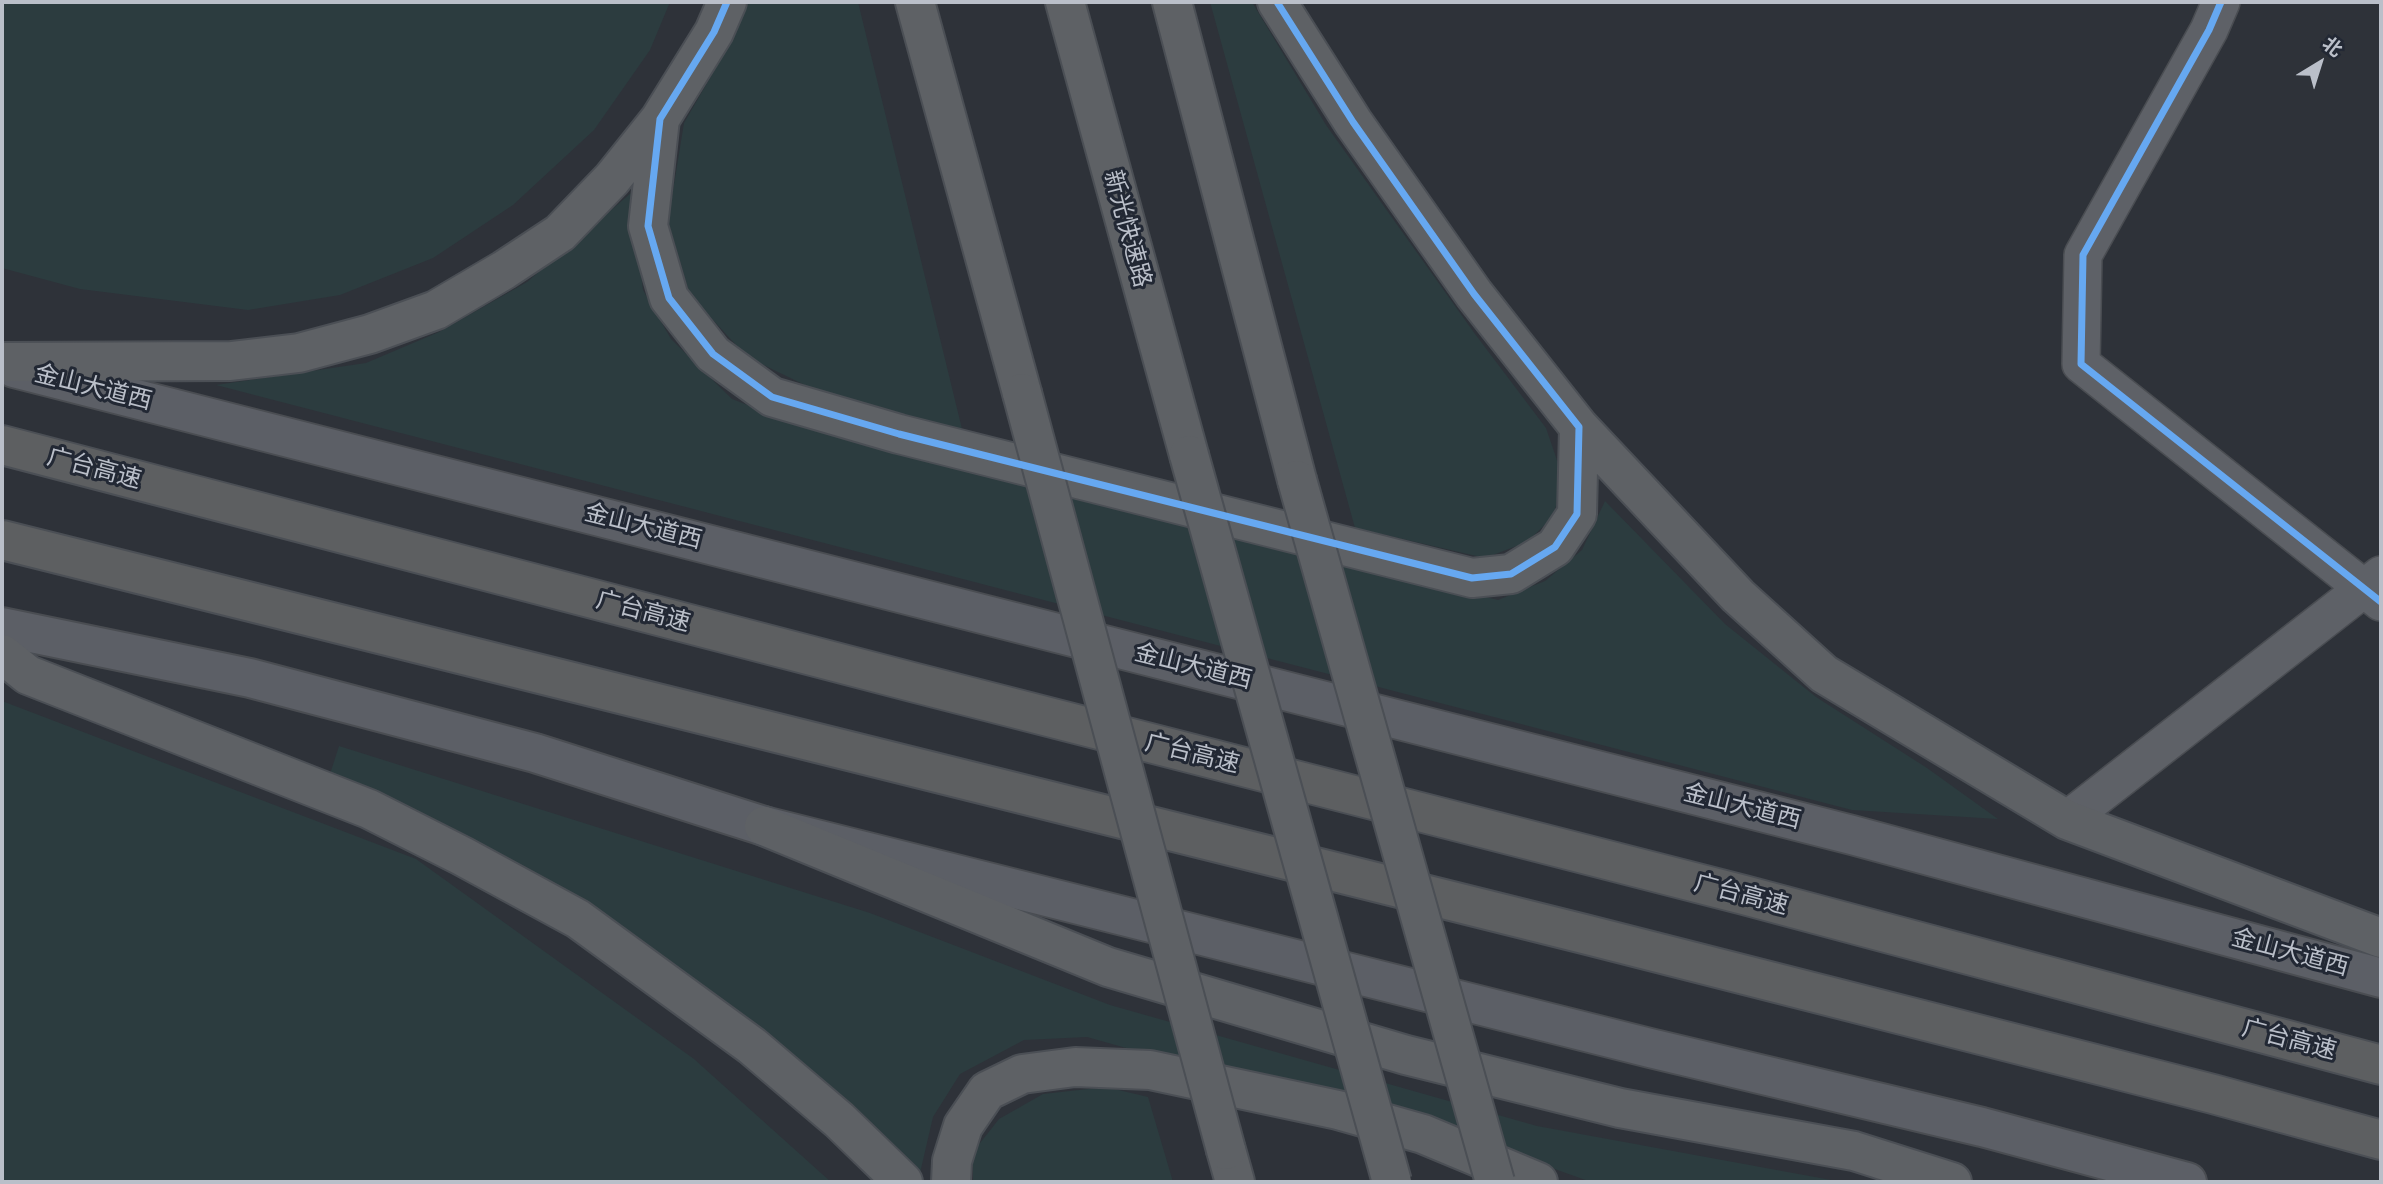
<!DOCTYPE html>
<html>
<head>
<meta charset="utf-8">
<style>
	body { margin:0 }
	#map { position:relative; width:2383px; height:1184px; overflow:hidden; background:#2e3239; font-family:"Open Sans","Noto Sans SC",sans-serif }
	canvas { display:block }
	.frame { position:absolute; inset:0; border:4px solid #babfc9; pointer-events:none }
	.north { position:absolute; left:2285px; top:28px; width:70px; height:70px; -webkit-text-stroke:5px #222834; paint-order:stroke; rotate:38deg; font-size:19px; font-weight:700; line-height:28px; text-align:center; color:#babfc9 }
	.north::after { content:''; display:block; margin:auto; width:24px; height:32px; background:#babfc9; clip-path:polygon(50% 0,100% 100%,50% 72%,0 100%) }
</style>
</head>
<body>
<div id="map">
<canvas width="2383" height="1184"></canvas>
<div class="frame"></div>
<div class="north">北</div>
</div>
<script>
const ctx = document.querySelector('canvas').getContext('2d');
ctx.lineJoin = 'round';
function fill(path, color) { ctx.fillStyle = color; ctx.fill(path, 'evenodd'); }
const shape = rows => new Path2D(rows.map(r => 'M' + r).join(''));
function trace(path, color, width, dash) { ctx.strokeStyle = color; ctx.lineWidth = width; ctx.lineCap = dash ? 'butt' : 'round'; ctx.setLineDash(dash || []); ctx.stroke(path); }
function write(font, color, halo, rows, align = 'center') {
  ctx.font = font + ' "Open Sans","Noto Sans SC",sans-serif'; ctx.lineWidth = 6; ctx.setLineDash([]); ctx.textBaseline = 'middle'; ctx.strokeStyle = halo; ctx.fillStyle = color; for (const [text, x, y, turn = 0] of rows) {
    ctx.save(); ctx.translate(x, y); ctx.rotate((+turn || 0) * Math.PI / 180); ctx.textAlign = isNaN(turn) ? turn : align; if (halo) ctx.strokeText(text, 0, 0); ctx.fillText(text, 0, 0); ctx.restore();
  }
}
fill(shape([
	[2,2,670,2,650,50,594,130,513,205,433,258,340,295,248,310,80,289,2,268],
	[749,2,858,2,963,433,864,407,809,387,747,357,690,295,668,221,684,123,729,45],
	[1210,2,1252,2,1326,125,1475,334,1546,428,1562,475,1554,516,1527,542,1485,558,1355,528],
	[631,193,643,290,671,339,732,399,812,430,1498,600,1545,581,1582,550,1605,501,1725,624,1816,697,1927,768,1998,819,1852,810,216,385,366,363,439,332,527,282],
	[2,701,416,859,694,1059,831,1182,2,1182],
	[339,746,870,913,1110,1005,1537,1126,1842,1182,1591,1182,1549,1167,1087,1037,1024,1040,960,1074,933,1117,920,1173,793,1058,330,774],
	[1106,1087,1148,1097,1173,1182,973,1182,973,1152,999,1119,1043,1094]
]), '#2c3c3f');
const minor = shape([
	[2221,2,2209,30,2083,255,2081,364,2381,602],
	[2067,820,2381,575]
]);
const secondary = shape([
	[14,368,1852,835,2381,978],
	[2,627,250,678,535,753,764,826,1650,1048,1982,1127,2187,1182]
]);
const trunk = shape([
	[915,2,1022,393],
	[1065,2,1189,455],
	[1172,2,1297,480],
	[1277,2,1353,122,1474,294,1579,427,1738,596,1824,674,2067,820,2381,938],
	[660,119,648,226,669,298,713,354,772,397,899,434,1472,578,1511,574,1555,547,1577,514,1579,427],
	[2,362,231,361,299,353,370,334,436,310,504,270,560,233,612,179,660,119,714,32,727,2],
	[2,654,28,675,369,809,462,856,578,919,752,1046,839,1120,903,1182],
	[764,826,1108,967,1406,1055,1620,1108,1854,1151,1952,1182],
	[1226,1150,1235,1182],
	[951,1182,952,1161,963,1126,987,1091,1022,1074,1075,1067,1150,1070,1338,1110,1423,1134,1538,1182]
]);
const motorway = shape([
	[2,445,912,682,1744,895,2381,1065],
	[2,540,1584,934,2213,1094,2381,1140]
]);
trace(minor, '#4a4d52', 40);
trace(secondary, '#4a4d52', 42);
trace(trunk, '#4b4f55', 42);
trace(motorway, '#4b4f55', 42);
trace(minor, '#5e6167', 37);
trace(secondary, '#5c5f66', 38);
trace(trunk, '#5e6165', 38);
trace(motorway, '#5d5f61', 38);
const trunkBridge = shape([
	[1022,393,1226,1150],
	[1189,455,1392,1182],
	[1297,480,1495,1182]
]);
trace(trunkBridge, '#4b4f55', 42, []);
trace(trunkBridge, '#5e6165', 38);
trace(shape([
	[727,2,714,32,660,119,648,226,669,298,713,354,772,397,899,434,1472,578,1511,574,1555,547,1577,514,1579,427,1474,294,1353,122,1277,2],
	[2221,2,2209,30,2083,255,2081,364,2381,602]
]), '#66a8f1', 7);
write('24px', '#babfc9', '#222834', [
	["新光快速路",1127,229,75],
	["金山大道西",93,388,14],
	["广台高速",94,469,15],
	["金山大道西",643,527,14],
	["广台高速",643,612,15],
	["金山大道西",1193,667,14],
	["广台高速",1192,754,14],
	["金山大道西",1742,807,14],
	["广台高速",1741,895,15],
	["金山大道西",2290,953,15],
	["广台高速",2289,1040,15]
]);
</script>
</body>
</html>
